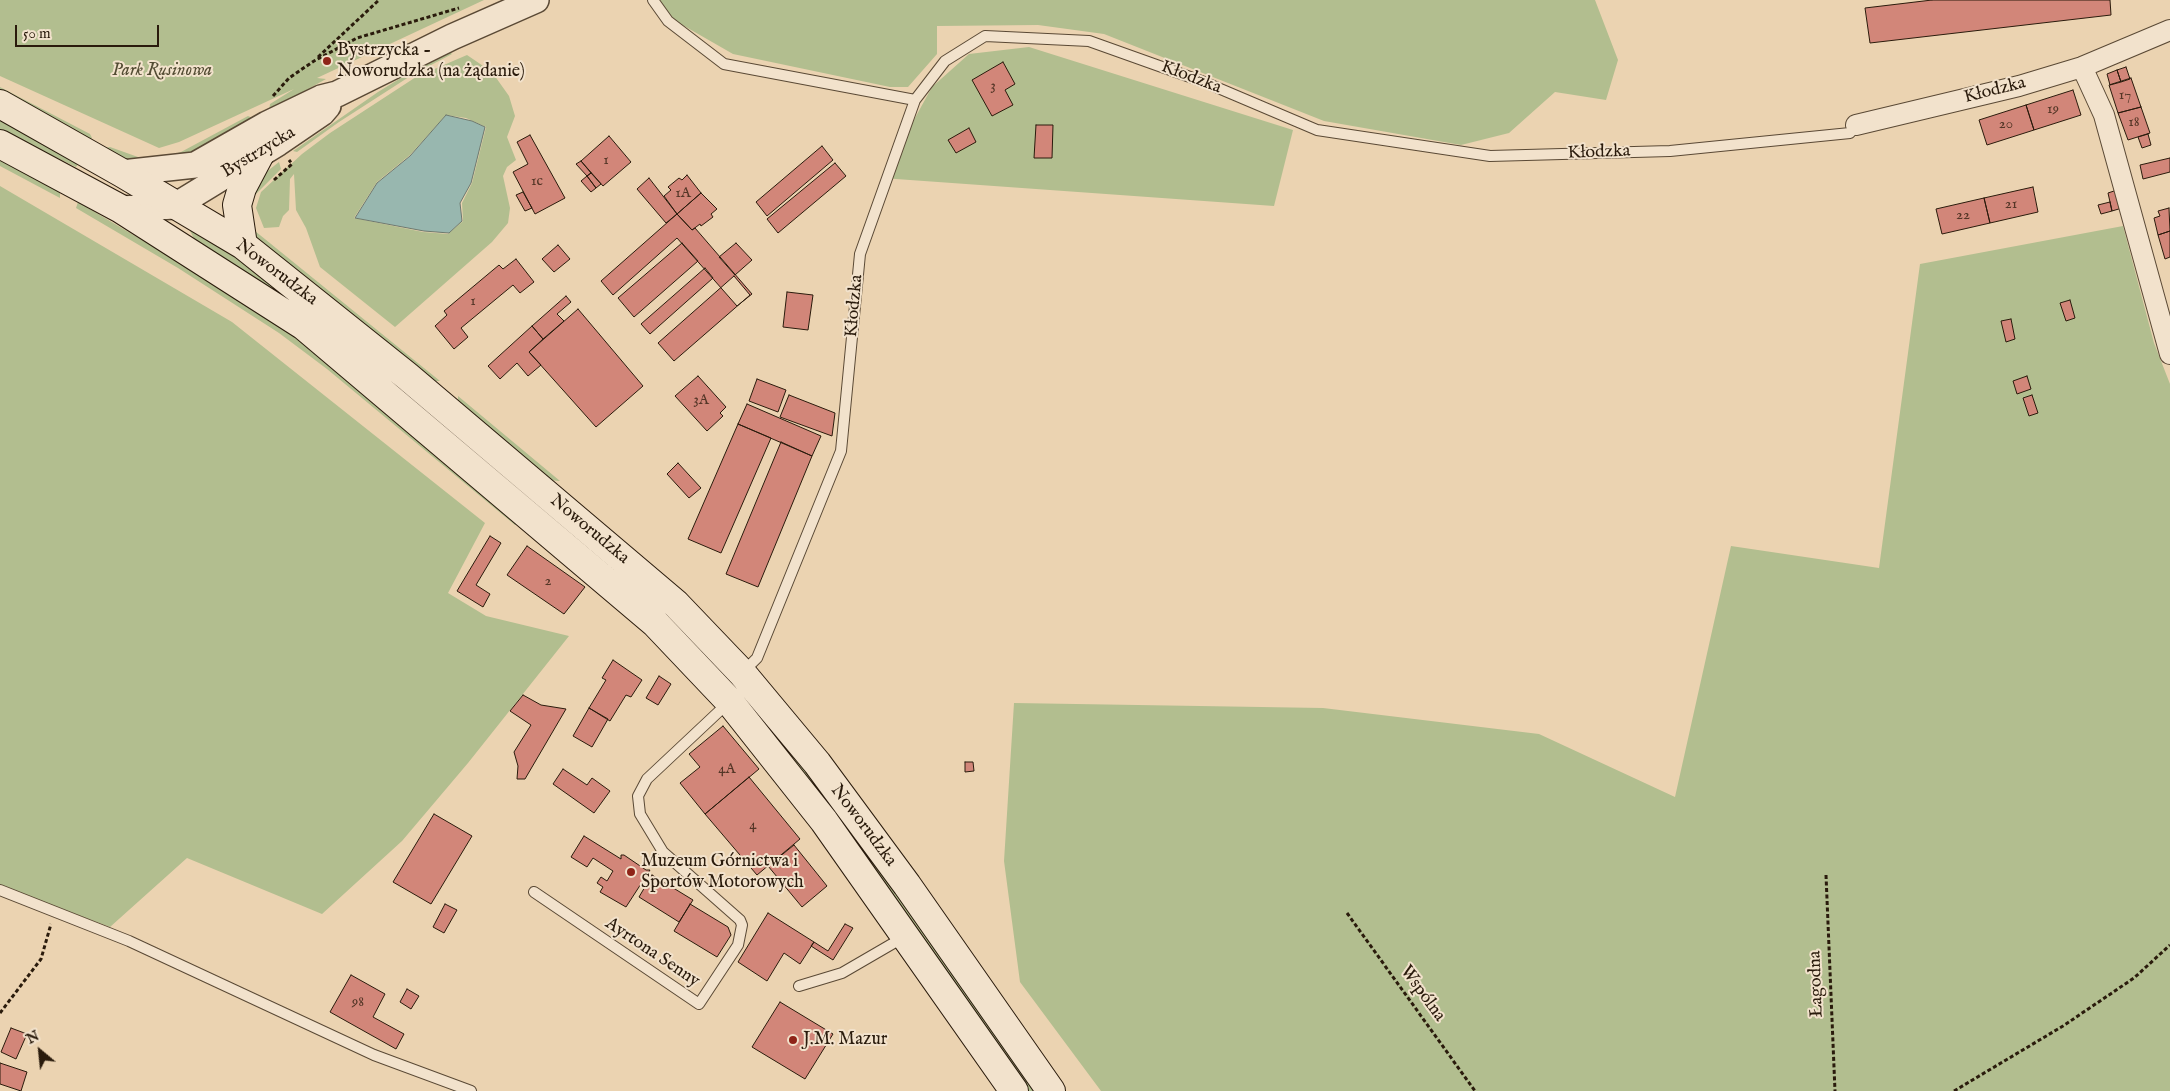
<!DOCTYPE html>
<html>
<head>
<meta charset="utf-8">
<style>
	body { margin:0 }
	#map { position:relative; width:2170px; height:1091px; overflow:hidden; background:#ebd3b1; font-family:"IM FELL English",serif }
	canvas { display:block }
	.north { position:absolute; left:15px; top:1026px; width:50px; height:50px; -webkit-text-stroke:4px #f2e2cc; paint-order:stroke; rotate:332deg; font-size:14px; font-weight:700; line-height:20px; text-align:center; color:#2a1b0c }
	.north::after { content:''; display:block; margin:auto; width:18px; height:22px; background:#2a1b0c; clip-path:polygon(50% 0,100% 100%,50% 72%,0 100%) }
	.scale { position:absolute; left:15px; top:25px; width:144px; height:22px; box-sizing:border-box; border:2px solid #2a1b0c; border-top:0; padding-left:6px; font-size:15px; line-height:18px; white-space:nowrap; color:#2a1b0c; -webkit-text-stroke:4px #f2e2cc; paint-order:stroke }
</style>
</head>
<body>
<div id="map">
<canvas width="2170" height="1091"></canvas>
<div class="north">N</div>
<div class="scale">50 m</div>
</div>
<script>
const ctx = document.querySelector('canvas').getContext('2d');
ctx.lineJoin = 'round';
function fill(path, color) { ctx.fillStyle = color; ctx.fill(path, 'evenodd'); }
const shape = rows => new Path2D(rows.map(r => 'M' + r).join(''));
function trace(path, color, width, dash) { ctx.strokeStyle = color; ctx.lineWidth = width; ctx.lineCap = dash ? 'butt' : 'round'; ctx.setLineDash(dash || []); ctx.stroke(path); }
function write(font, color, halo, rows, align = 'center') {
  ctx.font = font + ' "IM FELL English",serif'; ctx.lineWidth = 4; ctx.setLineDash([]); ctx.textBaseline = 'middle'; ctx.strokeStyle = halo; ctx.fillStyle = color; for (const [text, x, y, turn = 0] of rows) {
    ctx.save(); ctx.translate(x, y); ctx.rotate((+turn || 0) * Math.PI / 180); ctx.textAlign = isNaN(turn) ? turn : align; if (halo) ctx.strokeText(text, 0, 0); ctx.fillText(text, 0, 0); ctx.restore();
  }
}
fill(shape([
	[0,0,484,0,317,78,326,79,269,111,270,104,294,89,179,142,159,148,0,76],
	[660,0,1595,0,1618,60,1606,100,1555,92,1509,133,1461,145,1324,121,1104,34,1038,25,937,26,937,54,908,87,890,87,733,54,672,19],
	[1029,47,1293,130,1274,206,882,178,932,87,969,54],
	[449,51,452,54,412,75,339,122,297,152,293,151,378,92,417,68],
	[467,55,492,72,509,96,515,116,507,137,516,160,507,167,503,176,510,208,508,223,492,242,395,327,320,267,306,228,296,210,294,174,290,179,289,210,283,216,279,227,264,228,256,208,261,192,302,154,330,133,416,77],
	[446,115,466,118,486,127,472,183,462,203,463,221,448,234,423,232,354,218,377,182,410,155],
	[0,87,90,134,92,138,89,142,0,94],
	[248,116,255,119,187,156,134,162,124,159,105,148,110,147,138,157,160,158,181,152],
	[0,118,80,161,76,167,0,131],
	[0,160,60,192,60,198,0,166],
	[279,162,281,169,254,196,251,213,255,231,440,381,430,381,257,243,244,213,265,173],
	[0,186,232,322,485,523,448,593,486,616,569,636,468,763,402,841,322,914,187,858,110,927,0,886],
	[78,202,189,268,287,331,339,371,517,523,515,525,327,369,279,333,178,268,76,208],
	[192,224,315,315,595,547,703,646,806,766,1036,1091,1028,1091,931,951,773,737,197,244,190,231,189,226],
	[2123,226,2154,343,2170,384,2170,1091,1101,1091,1020,982,1004,861,1014,703,1323,708,1539,734,1675,797,1731,546,1879,568,1920,264],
	[458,396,560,481,559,481,550,480,458,404]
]), '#b2be8f');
const water = shape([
	[446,115,472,121,485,127,471,183,460,203,462,221,449,233,424,231,355,218,377,183,410,156,446,115]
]);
fill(water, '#98b7af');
trace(water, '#6c796e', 1);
const building = shape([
	[1932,0,2110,0,2111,15,1870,43,1865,8,1932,0],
	[1003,62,1015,84,1005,90,1013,105,992,116,972,80,1003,62],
	[2126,67,2130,79,2121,82,2117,70,2126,67],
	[2117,70,2121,82,2110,85,2107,74,2117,70],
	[2131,78,2141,107,2118,113,2109,85,2131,78],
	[2073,90,2081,115,2034,130,2026,105,2073,90],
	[2026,105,2034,130,1987,145,1979,120,2026,105],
	[2141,107,2150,133,2128,140,2118,113,2141,107],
	[1036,125,1053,125,1052,158,1034,158,1036,125],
	[969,128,976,142,956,153,948,140,969,128],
	[2148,134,2151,145,2142,148,2138,137,2148,134],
	[530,135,565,198,535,214,513,172,528,164,517,142,530,135],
	[609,136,631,162,603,186,581,161,609,136],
	[822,146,833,160,767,216,756,202,822,146],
	[2170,158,2170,172,2143,179,2140,165,2170,158],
	[581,161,591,173,587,176,576,164,581,161],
	[835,163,846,176,778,233,767,219,835,163],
	[591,173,601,184,596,188,587,176,591,173],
	[687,175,701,193,677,214,664,196,671,190,668,187,679,178,682,180,687,175],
	[587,176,596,188,591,192,581,181,587,176],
	[649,178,677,214,666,223,637,189,649,178],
	[2033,187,2038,212,1990,223,1984,198,2033,187],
	[2117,190,2122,208,2112,211,2108,193,2117,190],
	[523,192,532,208,525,211,516,195,523,192],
	[701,193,717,209,711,214,713,217,701,226,700,224,692,230,677,214,701,193],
	[1984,198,1990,223,1942,234,1936,209,1984,198],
	[2110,202,2112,211,2101,214,2098,205,2110,202],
	[2169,208,2170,231,2158,235,2154,218,2160,216,2158,211,2169,208],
	[677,214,692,230,695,228,752,294,737,306,677,238,613,295,601,281,677,214],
	[2170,231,2170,257,2165,259,2158,235,2170,231],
	[682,243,698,261,634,317,618,298,682,243],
	[736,243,752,260,735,275,719,257,736,243],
	[558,245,570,259,554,272,542,259,558,245],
	[516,259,534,282,520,293,513,285,461,328,468,337,454,349,435,326,447,315,444,311,499,265,503,269,516,259],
	[705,268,713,278,650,334,641,324,705,268],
	[734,276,750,295,674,361,658,343,734,276],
	[787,292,813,295,808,330,783,327,787,292],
	[566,296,571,302,557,314,564,321,543,339,532,326,566,296],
	[2070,300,2075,318,2066,321,2060,303,2070,300],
	[578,309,643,386,596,427,529,352,578,309],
	[2011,319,2015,339,2006,342,2001,321,2011,319],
	[532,326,543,339,529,352,541,365,528,376,517,363,500,379,488,366,532,326],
	[698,376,726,407,720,413,723,416,707,431,675,396,698,376],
	[2027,376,2031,389,2017,394,2013,381,2027,376],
	[757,379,786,390,778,412,749,401,757,379],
	[789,395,835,413,832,436,780,417,789,395],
	[2032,395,2038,413,2029,416,2023,398,2032,395],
	[747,404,821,436,812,456,738,424,747,404],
	[738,424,771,438,721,553,688,539,738,424],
	[781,442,812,456,758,587,726,574,781,442],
	[678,463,701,488,689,498,667,474,678,463],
	[490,536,501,543,476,585,490,594,483,607,457,591,490,536],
	[527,546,585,587,564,614,507,575,527,546],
	[613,660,642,680,631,697,626,695,610,721,589,708,606,680,602,678,613,660],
	[659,676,671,684,658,705,646,698,659,676],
	[523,695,541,705,566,709,525,779,517,779,518,766,514,752,531,725,510,711,523,695],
	[589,708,608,719,592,747,573,736,589,708],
	[723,726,759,769,705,814,680,783,700,767,689,754,723,726],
	[965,762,973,762,974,771,965,772,965,762],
	[563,769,587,785,592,778,610,791,594,813,553,784,563,769],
	[749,777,800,839,757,875,705,814,749,777],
	[434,814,472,836,431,904,393,882,434,814],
	[584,836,621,859,621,855,624,855,646,870,650,870,626,907,600,892,603,887,597,883,601,877,607,881,613,871,593,858,587,867,571,857,584,836],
	[794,845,827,886,802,907,768,866,794,845],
	[652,875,693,900,679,922,639,897,652,875],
	[445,904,457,910,444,933,433,927,445,904],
	[690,904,728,927,731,935,717,957,674,931,690,904],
	[768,913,814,942,800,964,784,953,767,981,738,962,768,913],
	[845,924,853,928,833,960,811,946,814,942,828,951,845,924],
	[351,975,385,994,373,1017,404,1034,396,1049,330,1012,351,975],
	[407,989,419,996,411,1009,400,1002,407,989],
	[780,1002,833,1034,805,1079,752,1047,780,1002],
	[11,1028,27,1034,16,1059,1,1052,11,1028],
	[0,1063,27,1072,21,1091,0,1084,0,1063]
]);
fill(building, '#d28679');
trace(building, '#2a1b0c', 1);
const service = shape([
	[653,0,668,21,724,64,915,100],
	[743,672,757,658,841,451,860,254,915,100,945,61,985,36,1089,41,1204,82,1317,130,1490,156,1670,151,1850,133,1856,125],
	[0,890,129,941,374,1055,471,1091],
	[534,892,699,1004,738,945,742,925,740,920,663,852,640,814,638,796,647,779,729,702],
	[799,986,842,973,904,937]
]);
const minor = shape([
	[2082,67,2104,115,2170,354],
	[1856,125,2019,86,2082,67,2170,30]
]);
const tertiary = shape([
	[122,173,195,165,267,124,321,98,337,94,452,37,536,0],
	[121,209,175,206,278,143,322,113,328,106]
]);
const secondary = shape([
	[0,104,122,173,243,245,407,376,676,604,742,673,817,763,907,885,1051,1091],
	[0,144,121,209,304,326,655,623,729,701,824,821,1014,1091],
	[243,245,237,205,242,188,260,154]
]);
trace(service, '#5a4935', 12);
trace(minor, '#5a4935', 22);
trace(tertiary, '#5a4935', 28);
trace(secondary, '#2a1b0c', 30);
trace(shape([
	[318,57,379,0],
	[273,96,289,78,314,61,357,38,459,8],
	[274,180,292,164,289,160],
	[1826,875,1835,1091],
	[1347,913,1475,1091],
	[0,1013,41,959,51,924],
	[1954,1091,2063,1026,2134,978,2170,945]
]), '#2a1b0c', 3, [4, 2.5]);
trace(service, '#f2e2cc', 10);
trace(minor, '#f2e2cc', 20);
trace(tertiary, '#f2e2cc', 25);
trace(secondary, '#f2e2cc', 28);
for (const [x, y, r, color] of [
	[327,61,5,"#8f2418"],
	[631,872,5,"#8f2418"],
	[793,1040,5,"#8f2418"]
]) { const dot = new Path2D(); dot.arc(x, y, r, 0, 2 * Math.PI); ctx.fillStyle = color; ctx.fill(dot); trace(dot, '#f2e2cc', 2); }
write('15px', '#543627', null, [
	["3",993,87],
	["17",2125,96],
	["19",2053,110],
	["18",2134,123],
	["20",2006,125],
	["1",606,161],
	["1c",537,182],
	["1A",683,194],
	["21",2011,205],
	["22",1963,216],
	["1",473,302],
	["3A",701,401],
	["2",548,582],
	["4A",727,770],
	["4",753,826],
	["98",358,1003]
]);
write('18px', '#2a1b0c', '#f2e2cc', [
	["Bystrzycka -",337,51],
	["Noworudzka (na żądanie)",337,72],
	["Muzeum Górnictwa i",641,862],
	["Sportów Motorowych",641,883],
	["J.M. Mazur",803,1040]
], 'left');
write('italic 18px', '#534c33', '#f2e2cc', [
	["Park Rusinowa",162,71]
]);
write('18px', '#2a1b0c', '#f2e2cc', [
	["Kłodzka",1191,78,21],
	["Kłodzka",1995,91,-14],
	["Bystrzycka",259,153,-31],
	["Kłodzka",1599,153,-2],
	["Noworudzka",276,273,37],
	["Kłodzka",855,306,-85],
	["Noworudzka",589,530,40],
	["Noworudzka",863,826,53],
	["Ayrtona Senny",652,953,34],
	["Łagodna",1817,984,-92],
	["Wspólna",1422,994,54]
]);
</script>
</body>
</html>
